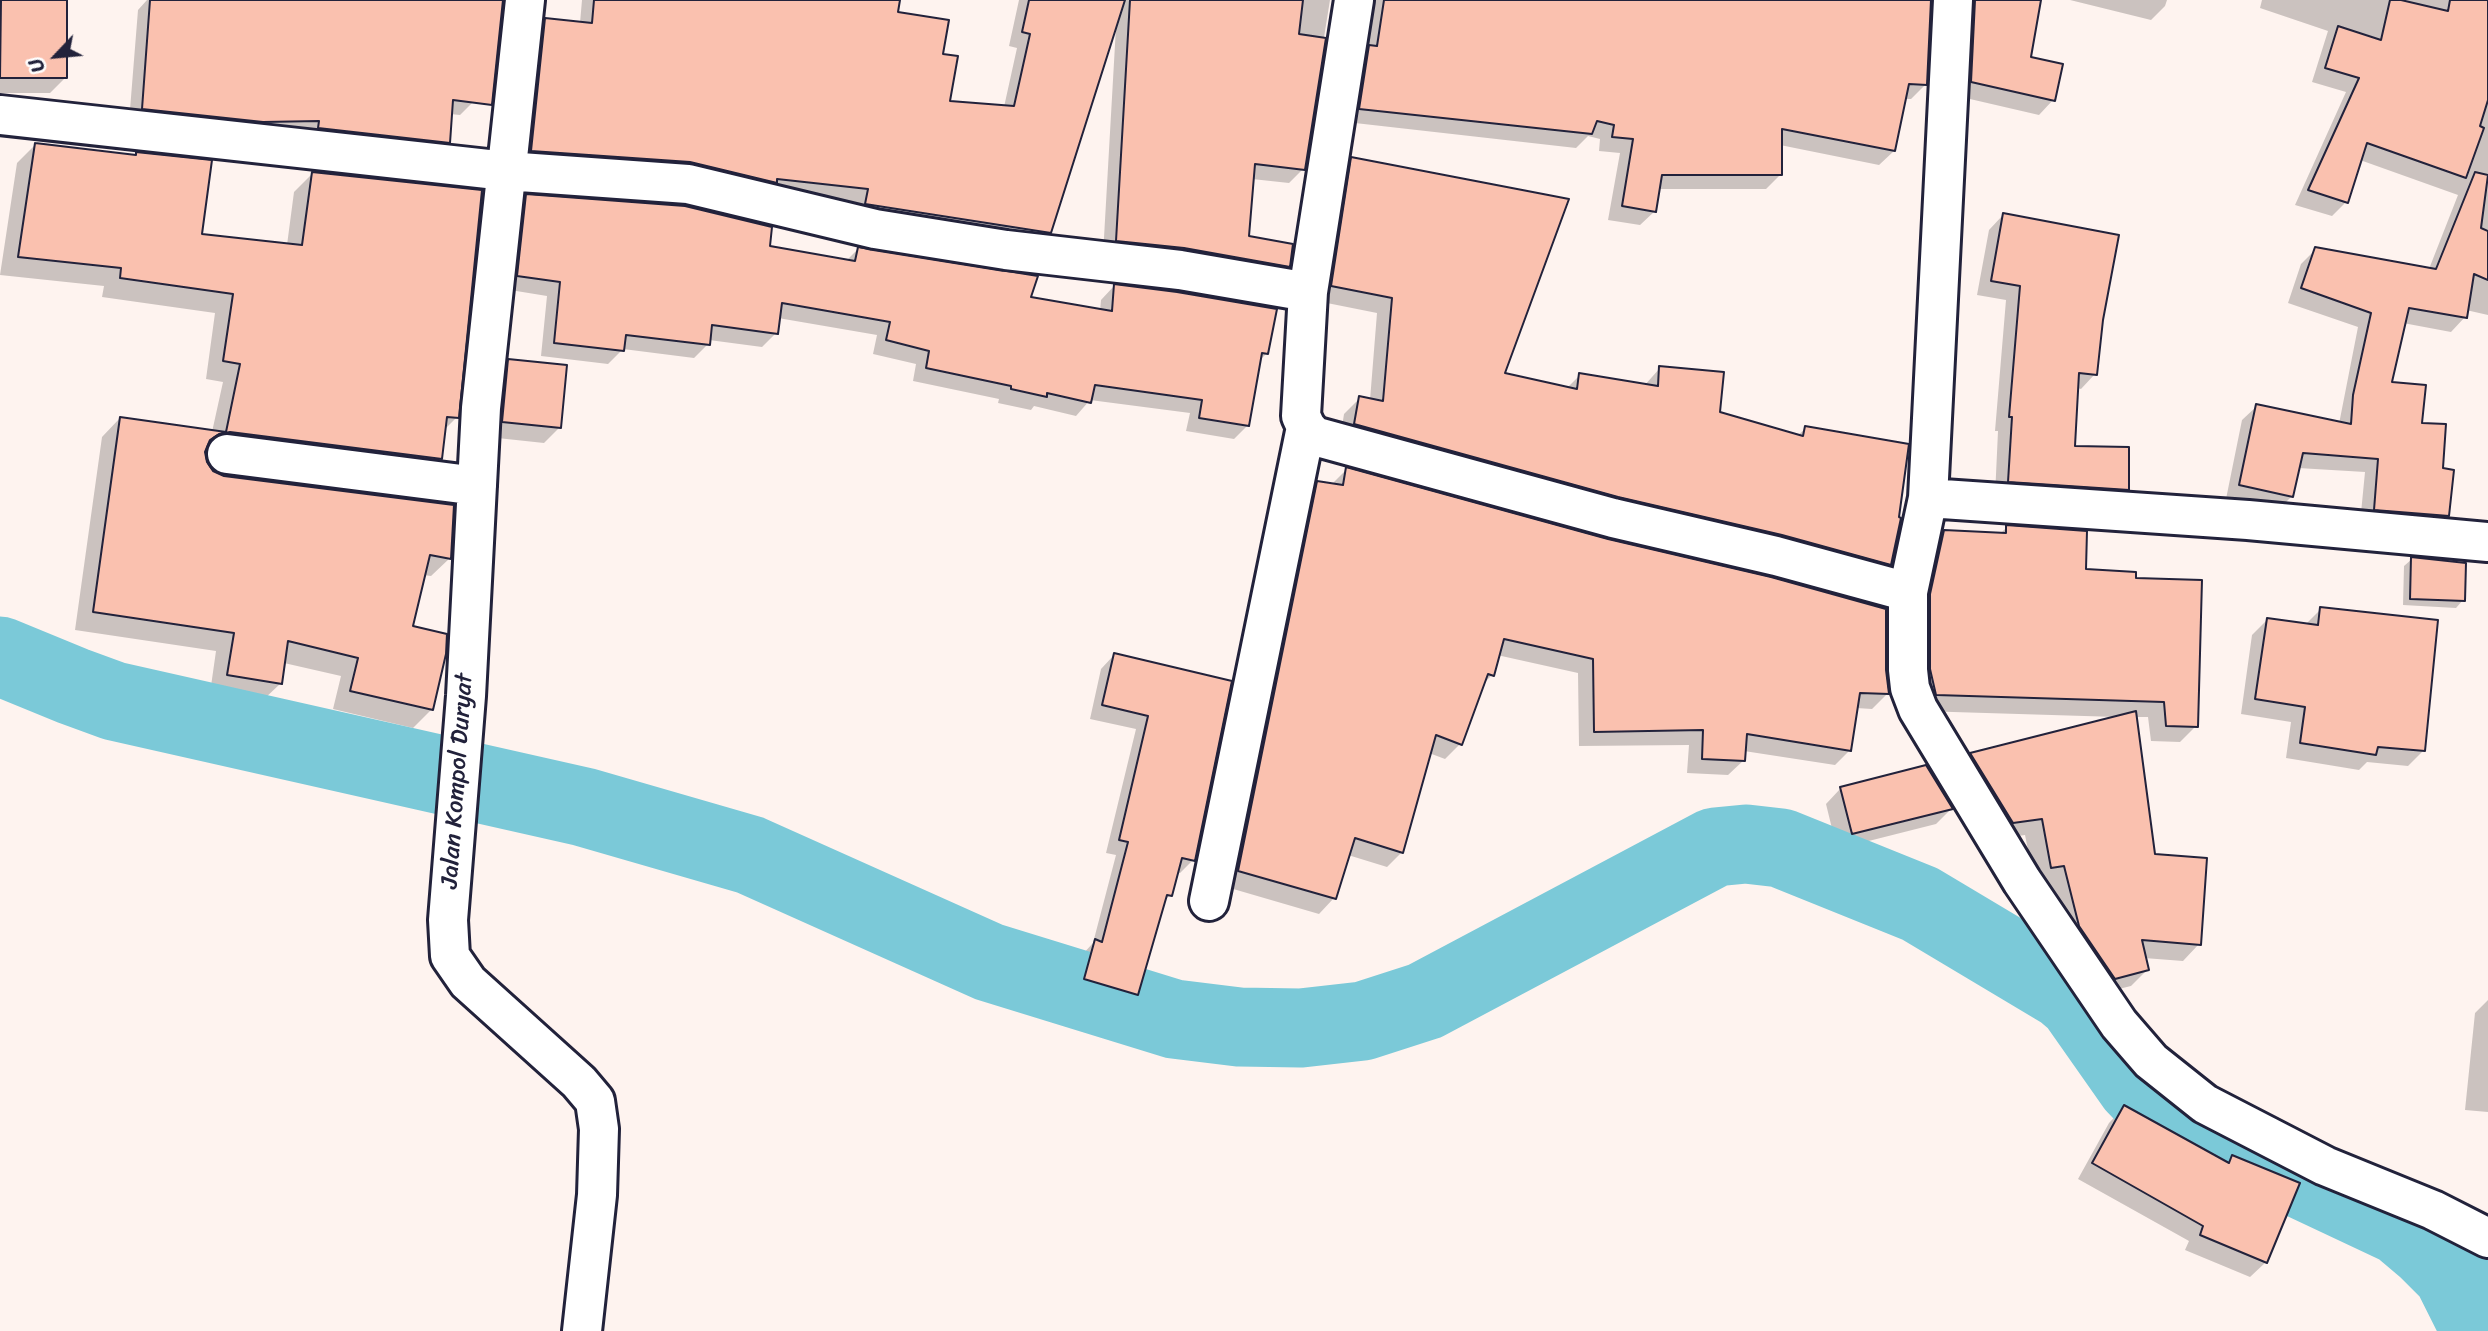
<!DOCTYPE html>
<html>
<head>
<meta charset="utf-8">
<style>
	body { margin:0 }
	#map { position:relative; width:2488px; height:1331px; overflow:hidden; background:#fef3ef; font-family:Sriracha,sans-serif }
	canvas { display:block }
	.north { position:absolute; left:21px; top:21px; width:70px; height:70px; -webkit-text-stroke:5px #fff; paint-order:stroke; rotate:244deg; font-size:19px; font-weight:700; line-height:28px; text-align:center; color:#22223b }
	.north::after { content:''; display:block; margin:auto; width:24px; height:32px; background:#22223b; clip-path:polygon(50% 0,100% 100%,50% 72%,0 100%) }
</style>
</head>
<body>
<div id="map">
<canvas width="2488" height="1331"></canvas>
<div class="north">U</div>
</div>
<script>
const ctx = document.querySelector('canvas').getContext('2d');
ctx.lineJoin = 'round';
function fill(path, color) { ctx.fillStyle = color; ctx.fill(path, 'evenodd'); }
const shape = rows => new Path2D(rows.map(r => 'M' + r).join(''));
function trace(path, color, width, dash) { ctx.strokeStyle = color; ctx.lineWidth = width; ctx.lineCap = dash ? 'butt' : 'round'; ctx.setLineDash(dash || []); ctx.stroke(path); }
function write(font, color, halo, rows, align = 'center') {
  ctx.font = font + ' Sriracha,sans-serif'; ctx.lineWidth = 5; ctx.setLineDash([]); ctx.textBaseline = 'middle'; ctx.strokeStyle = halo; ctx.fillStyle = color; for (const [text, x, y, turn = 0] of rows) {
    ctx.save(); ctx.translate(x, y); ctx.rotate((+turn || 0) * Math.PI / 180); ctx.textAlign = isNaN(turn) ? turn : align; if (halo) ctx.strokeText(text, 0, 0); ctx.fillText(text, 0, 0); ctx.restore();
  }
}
fill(shape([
	[0,0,65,0,65,78,50,93,0,93],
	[147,0,484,0,473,102,460,115,450,114,448,142,435,155,129,122,138,10],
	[582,0,898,0,896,14,941,55,948,103,1004,107,1017,48,1009,46,1019,0,1330,0,1303,169,1289,183,1252,179,1247,238,1288,266,1274,280,1103,255,1116,27,1050,232,1035,247,851,218,854,203,538,166,561,37,580,23],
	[1355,0,1929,0,1925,85,1911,99,1904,99,1894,151,1879,165,1780,145,1781,174,1766,189,1658,189,1655,211,1640,225,1608,220,1620,153,1599,151,1600,139,1588,136,1576,148,1346,122],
	[1954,0,2040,0,2029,58,2053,100,2039,115,1957,96],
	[2070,0,2167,0,2165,6,2151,20],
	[2262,0,2488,0,2488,315,2466,310,2465,317,2451,332,2403,323,2390,383,2420,424,2441,470,2448,516,2433,530,2360,523,2365,472,2298,468,2292,496,2277,511,2226,499,2242,420,2257,406,2339,424,2358,327,2288,303,2301,264,2316,249,2429,269,2458,195,2360,160,2346,202,2332,216,2295,205,2346,92,2312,82,2328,31,2260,8],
	[35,145,135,156,137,154,200,235,287,245,294,192,313,173,457,417,443,431,440,459,422,477,210,450,203,451,205,462,212,472,450,558,431,576,423,575,411,627,431,710,413,728,333,709,341,676,284,663,281,683,262,701,210,693,216,651,75,630,102,437,120,418,212,432,223,382,206,379,215,313,102,297,104,286,0,275,17,163],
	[1352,159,1503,374,1567,388,1580,375,1644,386,1660,368,1718,414,1797,436,1806,428,1890,564,1874,579,1340,440,1344,414,1360,398,1370,400,1377,313,1317,301,1337,175],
	[527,196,768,248,846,261,858,249,1029,298,1100,311,1101,300,1114,286,1266,354,1259,361,1248,425,1234,439,1186,431,1190,413,1090,400,1076,416,1034,406,1031,410,998,403,999,399,913,381,916,364,873,354,877,335,778,318,776,333,762,347,709,340,708,344,694,358,623,349,608,364,541,356,547,296,504,289,513,210],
	[2003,215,2101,320,2095,374,2081,389,2077,388,2073,448,2127,489,2113,504,1995,496,1998,431,1995,431,2006,300,1977,295,1989,230],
	[509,361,560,427,544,443,488,437,494,376],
	[1347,469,1884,670,1887,694,1872,709,1856,708,1850,750,1835,765,1744,751,1744,760,1728,775,1687,773,1689,745,1579,746,1578,673,1497,655,1492,675,1482,685,1460,744,1445,759,1429,753,1402,852,1387,867,1348,855,1334,898,1319,914,1223,886,1303,498,1318,483,1331,485],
	[2007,527,2085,571,2196,726,2180,742,2151,741,2148,717,2135,717,2154,856,2199,944,2183,961,2144,958,2147,970,2131,986,2098,994,2063,943,2048,881,2035,884,2025,835,1996,839,1955,771,1971,755,2117,717,1920,711,1928,548,1944,532,1999,535],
	[2412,559,2463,600,2456,608,2403,605,2404,566],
	[2321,609,2424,750,2408,766,2367,762,2359,770,2286,758,2291,722,2241,714,2252,635,2268,619,2305,625],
	[1114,655,1230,682,1193,860,1180,873,1176,872,1170,895,1163,902,1136,994,1123,1007,1071,992,1082,955,1093,943,1116,855,1106,853,1136,729,1090,719,1101,669],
	[1841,788,1951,809,1936,824,1837,849,1826,804],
	[2488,1000,2488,1112,2465,1110,2475,1013],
	[2124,1107,2226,1164,2233,1157,2266,1262,2250,1277,2185,1250,2189,1241,2078,1179,2109,1123]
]), '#0003');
trace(shape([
	[0,656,73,686,114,701,584,807,750,855,989,962,1174,1019,1239,1027,1301,1028,1363,1021,1425,1001,1715,847,1746,844,1781,848,1920,904,2064,990,2077,1001,2136,1085,2159,1109,2180,1122,2401,1226,2427,1248,2452,1273,2481,1331]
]), '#7bc9d8', 79);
const building = shape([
	[1,0,67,0,67,78,0,78,1,0],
	[150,0,503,0,492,105,453,100,450,143,318,128,319,121,263,122,142,109,150,0],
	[594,0,900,0,898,12,949,20,943,54,958,56,950,101,1014,106,1030,34,1022,32,1029,0,1125,0,1051,233,865,204,868,189,777,179,777,183,690,162,531,151,545,18,592,23,594,0],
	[1130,0,1303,0,1299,34,1326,38,1305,170,1255,164,1249,236,1293,244,1290,267,1184,248,1116,241,1130,0],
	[1384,0,1931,0,1927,85,1909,84,1895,151,1782,129,1782,175,1662,175,1656,212,1622,206,1633,139,1612,137,1614,125,1597,121,1592,134,1359,109,1369,45,1377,46,1384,0],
	[1975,0,2041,0,2031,57,2063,64,2055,101,1971,82,1975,0],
	[2390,0,2401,0,2448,11,2450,0,2488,0,2488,100,2480,126,2484,128,2466,178,2367,143,2348,203,2308,190,2359,78,2325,68,2338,26,2381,40,2390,0],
	[35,143,136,155,136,152,212,160,202,234,302,245,312,172,482,190,459,418,447,417,442,459,230,432,219,434,210,440,205,452,207,462,213,471,224,476,454,505,451,559,430,555,413,626,447,634,446,654,433,710,350,691,358,658,288,641,282,684,227,675,234,633,93,612,120,417,226,432,240,364,223,361,233,294,120,278,121,268,18,257,35,143],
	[1351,157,1569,199,1505,373,1577,389,1579,373,1658,386,1659,366,1724,372,1720,412,1803,436,1805,426,1909,444,1899,517,1901,518,1891,565,1782,535,1618,497,1354,424,1359,396,1383,401,1392,298,1331,286,1351,157],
	[2475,172,2488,175,2481,228,2488,231,2488,280,2474,274,2467,318,2409,308,2392,382,2426,385,2422,423,2446,424,2443,468,2454,470,2449,516,2374,510,2378,459,2303,453,2293,497,2239,485,2256,404,2351,424,2353,395,2371,313,2301,288,2315,247,2436,269,2475,172],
	[526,194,685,206,772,227,770,246,855,261,858,247,1038,276,1031,297,1112,311,1114,284,1177,292,1277,309,1268,354,1262,353,1249,426,1199,418,1202,400,1095,385,1091,403,1047,393,1047,397,1011,389,1011,386,926,368,929,351,886,340,890,322,782,303,778,334,712,325,710,345,626,335,624,351,554,343,560,282,517,276,526,194],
	[2003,213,2119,235,2103,320,2097,375,2079,373,2075,446,2129,447,2129,490,2008,482,2012,417,2009,417,2020,286,1991,281,2003,213],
	[508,359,567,365,561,428,502,422,508,359],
	[1346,467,1608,539,1771,577,1886,609,1886,670,1889,694,1860,693,1851,751,1747,734,1745,761,1702,759,1703,730,1594,732,1593,659,1504,639,1494,676,1488,674,1462,745,1436,735,1403,853,1355,838,1336,899,1238,871,1317,481,1343,485,1346,467],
	[2006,525,2087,531,2086,569,2136,572,2136,578,2202,580,2198,727,2166,726,2164,702,1936,695,1930,669,1930,594,1944,530,2006,533,2006,525],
	[2411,557,2466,563,2465,601,2410,599,2411,557],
	[2320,607,2438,620,2425,751,2378,747,2376,755,2300,743,2305,707,2255,699,2267,618,2318,625,2320,607],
	[1114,653,1232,681,1195,861,1182,858,1172,896,1167,895,1138,995,1084,979,1095,939,1102,942,1128,842,1119,840,1148,716,1102,705,1114,653],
	[2136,711,2155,854,2207,858,2201,945,2142,940,2149,970,2115,979,2079,926,2064,866,2051,868,2042,819,2013,823,1970,753,2136,711],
	[1926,765,1953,809,1852,834,1840,787,1926,765],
	[2124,1105,2229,1163,2232,1155,2300,1183,2267,1263,2200,1235,2203,1226,2092,1163,2124,1105]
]);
fill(building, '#fac1af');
trace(building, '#22223b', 2);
const street = shape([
	[525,0,481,408,466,696,448,920,450,956,468,982,579,1082,595,1101,599,1129,597,1195,582,1331],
	[1354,0,1308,292,1301,416,1306,427,1314,436,1613,518,1776,556,1908,592],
	[1953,0,1928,498,1908,592,1908,670,1910,688,1918,709,2022,881,2119,1024,2151,1061,2205,1104,2325,1166,2433,1210,2488,1238],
	[0,115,506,171,688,184,875,229,1006,250,1180,270,1308,292],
	[227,454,477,486],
	[1928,498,2248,520,2488,542],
	[1209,901,1306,427]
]);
trace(street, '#22223b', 44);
trace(street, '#fff', 38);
write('24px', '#22223b', '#fff', [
	["Jalan Kompol Duryat",458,781,-86]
]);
</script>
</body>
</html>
